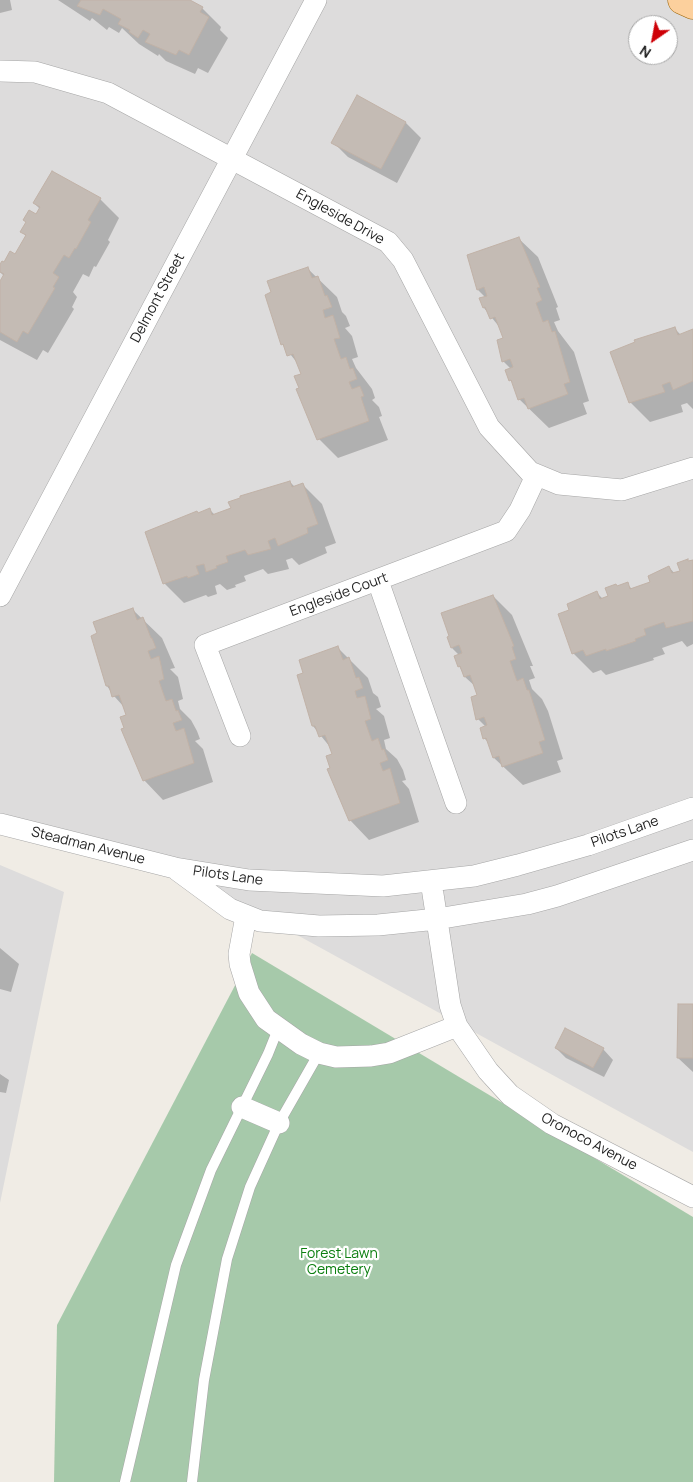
<!DOCTYPE html>
<html>
<head>
<meta charset="utf-8">
<style>
	body { margin:0 }
	#map { position:relative; width:693px; height:1482px; overflow:hidden; background:#f0ece5; font-family:Manrope,sans-serif }
	canvas { display:block }
	.north { position:absolute; left:628px; top:15px; width:50px; height:50px; box-sizing:border-box; background:#fff; border:1px solid #a5a5a5; border-radius:50%; rotate:213deg; font-size:14px; font-weight:700; line-height:20px; text-align:center; color:#1f1f1f }
	.north::after { content:''; display:block; margin:auto; width:18px; height:22px; background:#ce0007; clip-path:polygon(50% 0,100% 100%,50% 72%,0 100%) }
</style>
</head>
<body>
<div id="map">
<canvas width="693" height="1482"></canvas>
<div class="north">N</div>
</div>
<script>
const ctx = document.querySelector('canvas').getContext('2d');
ctx.lineJoin = 'round';
function fill(path, color) { ctx.fillStyle = color; ctx.fill(path, 'evenodd'); }
const shape = rows => new Path2D(rows.map(r => 'M' + r).join(''));
function trace(path, color, width, dash) { ctx.strokeStyle = color; ctx.lineWidth = width; ctx.lineCap = dash ? 'butt' : 'round'; ctx.setLineDash(dash || []); ctx.stroke(path); }
function write(font, color, halo, rows, align = 'center') {
  ctx.font = font + ' Manrope,sans-serif'; ctx.lineWidth = 4.5; ctx.setLineDash([]); ctx.textBaseline = 'middle'; ctx.strokeStyle = halo; ctx.fillStyle = color; for (const [text, x, y, turn = 0] of rows) {
    ctx.save(); ctx.translate(x, y); ctx.rotate((+turn || 0) * Math.PI / 180); ctx.textAlign = isNaN(turn) ? turn : align; if (halo) ctx.strokeText(text, 0, 0); ctx.fillText(text, 0, 0); ctx.restore();
  }
}
fill(shape([
	[0,0,693,0,693,1152,175,868,0,819],
	[638,25,668,25,668,55,638,55],
	[0,865,64,892,0,1203]
]), '#dddcdc');
fill(shape([
	[252,953,693,1217,693,1482,54,1482,57,1325]
]), '#a6c9aa');
fill(shape([
	[0,0,10,0,12,10,0,13,0,19],
	[58,0,189,0,202,8,221,27,220,30,228,38,208,73,198,68,195,74,166,61,159,54,158,56,139,44,122,28,119,33,109,27,107,30,92,18,90,21],
	[357,97,406,123,421,138,397,183,348,157,333,142],
	[100,199,119,218,108,240,110,242,96,267,94,266,89,277,83,274,73,292,77,297,72,307,74,309,48,353,43,350,37,360,0,340,0,283,5,277,0,272,0,267,16,255,26,236,22,232,40,209,34,203],
	[518,238,538,257,558,307,556,308,560,320,554,322,558,331,574,352,589,401,583,403,587,414,549,428,519,399,514,384,510,380,511,369,503,361,504,338,501,329,484,308,486,298,478,290],
	[307,268,337,297,342,312,346,316,350,326,345,328,352,336,358,357,352,359,356,368,372,389,375,398,372,400,379,407,382,416,379,417,388,440,338,458,319,439,300,389,302,374,299,365,282,344],
	[675,329,681,335,693,330,693,409,687,403,681,405,683,412,650,422,630,402],
	[290,482,295,487,303,485,322,504,336,543,325,547,327,553,299,565,292,558,286,560,289,569,268,574,263,569,244,576,246,581,235,585,236,587,227,590,220,584,215,586,217,594,208,597,206,595,184,603,164,583,198,514,210,510,215,515],
	[693,560,693,644,687,647,682,641,662,648,665,654,653,658,654,660,606,675,601,670,593,673,573,653,570,611,597,593,603,599,627,584,632,589,651,582,669,567,675,574,681,572,679,564],
	[493,596,512,615,533,666,530,666,535,678,529,680,532,689,542,699,548,711,563,759,557,761,561,772,523,785,494,758,489,743,484,738,486,727,478,719,479,696,476,687,465,677,459,666,459,655,452,648],
	[133,610,162,638,175,668,170,669,178,677,183,699,178,701,180,709,191,720,197,731,200,739,195,741,203,749,213,782,163,800,144,780,123,730,125,729,127,716,124,707,114,696,107,686],
	[338,648,368,678,373,693,378,697,381,707,376,709,384,716,390,738,384,740,386,749,397,759,403,770,406,780,402,781,409,789,419,822,369,840,350,820,344,803,339,798,329,770,331,769,333,755,330,747,313,726],
	[0,948,19,964,11,992,0,989],
	[693,1004,693,1072,678,1058],
	[556,1048,603,1049,613,1060,604,1077,566,1058],
	[0,1074,9,1080,6,1093,0,1092]
]), '#0003');
const building = shape([
	[81,0,190,0,203,7,200,12,209,17,189,55,179,50,176,55,145,42,150,34,143,30,138,38,129,32,130,30,118,24,121,19,103,9,100,15,77,6,81,0],
	[357,95,406,122,381,169,331,143,357,95],
	[52,171,101,198,88,220,91,222,76,249,75,248,69,258,64,255,53,273,59,277,53,287,55,288,28,334,23,331,17,342,0,332,0,281,4,274,0,272,0,264,2,261,4,262,10,251,15,254,26,235,20,232,26,222,23,220,29,210,36,214,40,207,33,203,52,171],
	[519,237,540,287,537,288,542,300,536,303,543,322,548,320,552,332,555,331,570,382,564,384,568,394,528,409,524,398,518,400,511,380,509,381,505,370,513,367,510,359,502,362,497,340,503,338,495,317,490,319,485,307,483,308,479,298,487,296,484,287,477,290,467,255,519,237],
	[308,267,312,278,318,276,325,296,327,295,332,307,323,310,325,318,333,315,340,338,334,339,341,359,346,357,350,369,353,368,357,379,349,382,352,389,360,386,364,396,361,397,369,421,317,440,296,389,299,388,294,376,301,374,293,354,287,356,283,344,281,345,265,295,271,292,267,281,308,267],
	[675,327,678,335,693,329,693,381,673,390,670,382,662,385,665,392,629,403,610,352,635,342,634,340,675,327],
	[290,481,292,487,303,483,318,524,307,528,308,533,278,546,275,538,268,541,271,549,248,555,245,550,226,556,228,562,216,566,217,568,206,572,204,564,196,566,199,574,188,578,187,576,163,584,145,532,197,511,198,513,210,508,212,515,231,508,228,502,240,498,240,496,290,481],
	[688,559,688,561,693,560,693,621,666,628,664,622,644,629,646,635,635,639,636,641,606,651,606,649,586,656,583,650,572,654,558,614,569,610,567,604,597,591,600,599,608,596,605,588,616,584,617,586,628,582,630,589,650,582,648,576,669,566,672,573,680,571,677,563,688,559],
	[493,595,514,646,512,647,516,659,510,661,517,681,523,678,527,690,529,690,545,740,539,742,543,753,502,767,499,756,493,758,486,738,483,739,480,728,487,725,484,717,476,720,471,697,477,695,470,675,464,677,460,666,458,667,454,656,462,653,459,645,451,648,447,637,449,636,441,613,493,595],
	[133,608,137,620,143,617,151,638,152,638,156,648,148,651,151,659,159,656,164,679,159,681,166,701,172,699,176,711,178,710,182,720,173,723,176,731,184,728,194,763,143,781,121,729,124,728,120,717,126,715,119,695,112,697,109,686,106,686,91,636,97,633,93,622,133,608],
	[338,646,343,660,349,657,356,678,359,677,363,688,355,691,357,698,365,696,371,719,365,721,372,741,378,738,382,750,384,749,388,760,380,763,383,771,390,768,400,803,349,821,327,769,330,768,326,756,332,754,325,735,319,737,315,726,312,726,297,675,303,673,299,660,338,646],
	[678,1004,693,1004,693,1058,677,1058,678,1004],
	[565,1028,604,1048,593,1068,555,1048,565,1028]
]);
fill(building, '#c4bbb4');
trace(building, '#c1b2a7', 1);
const service = shape([
	[125,1482,176,1265,211,1170,268,1054,278,1029],
	[192,1482,204,1380,227,1259,250,1187,279,1123,319,1053]
]);
const minor = shape([
	[0,71,35,72,108,93,388,242,403,260,489,427,530,472,559,484,622,490,693,468],
	[378,581,456,803],
	[0,596,316,0],
	[240,736,205,645,506,531,520,510,536,476],
	[0,824,175,868,249,880,383,886,474,876,518,865,588,845,693,808],
	[177,870,230,909,260,921,319,926,378,925,437,919,527,904,557,896,693,850],
	[431,881,450,1005,457,1026,488,1071,510,1095,552,1124,693,1197],
	[246,916,239,954,240,964,249,993,266,1019,301,1044,319,1053,336,1057,371,1056,389,1053,457,1026],
	[242,1107,279,1123]
]);
const primary = shape([
	[682,0,693,5]
]);
trace(service, '#a6a6a6', 11);
trace(minor, '#a6a6a6', 22);
trace(primary, '#9a6100', 29);
trace(service, '#fff', 10);
trace(minor, '#fff', 21);
trace(primary, '#fcd09d', 28);
write('14px', '#1f1f1f', '#fff', [
	["Engleside Drive",340,217,29],
	["Delmont Street",158,298,-62],
	["Engleside Court",339,595,-20],
	["Pilots Lane",625,832,-19],
	["Steadman Avenue",88,846,14],
	["Pilots Lane",228,876,8],
	["Oronoco Avenue",589,1142,28]
]);
write('14px', '#0b7f10', '#fff', [
	["Forest Lawn",339,1254],
	["Cemetery",339,1270]
]);
</script>
</body>
</html>
